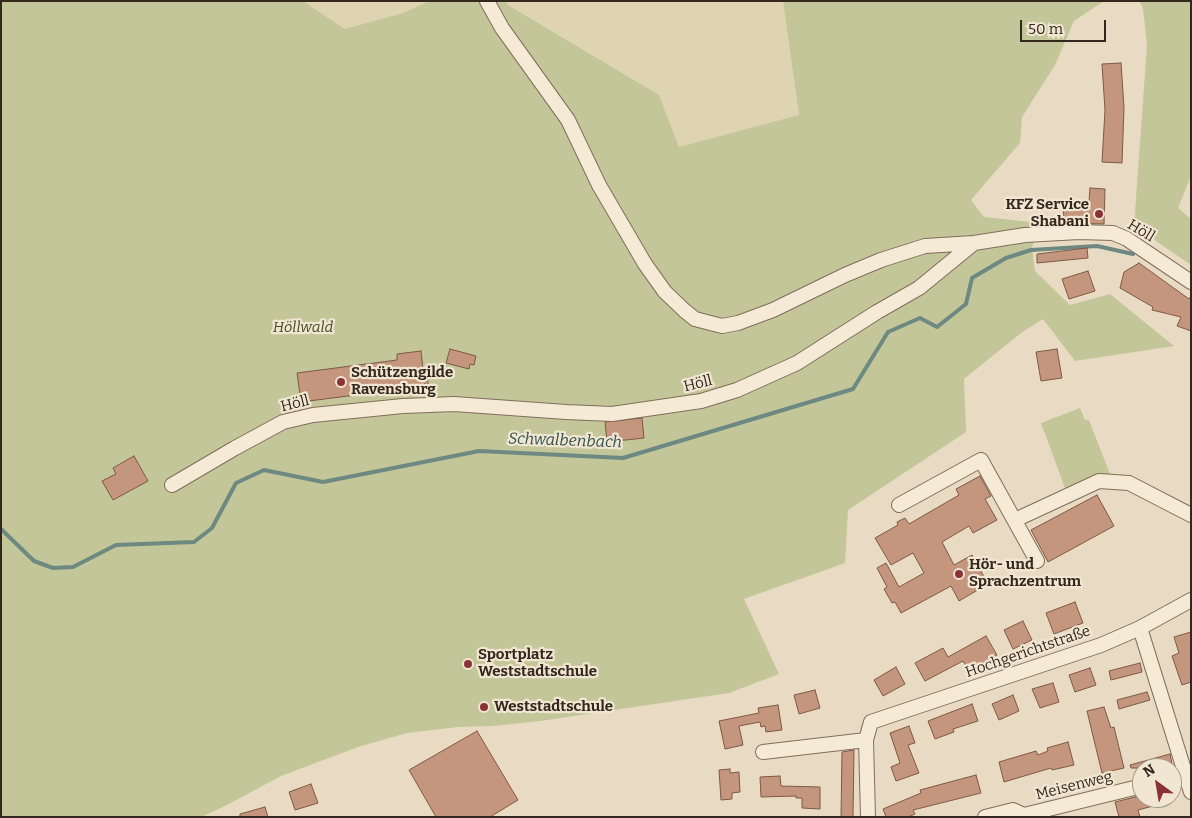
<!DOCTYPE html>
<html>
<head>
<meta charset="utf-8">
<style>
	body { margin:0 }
	#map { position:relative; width:1192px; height:818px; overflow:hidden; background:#e9dbc3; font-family:Bitter,serif }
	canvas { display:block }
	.frame { position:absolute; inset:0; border:2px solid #33271e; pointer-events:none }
	.north { position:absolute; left:1132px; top:758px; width:50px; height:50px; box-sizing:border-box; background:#f1e6d2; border:1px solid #a59a8a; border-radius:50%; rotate:328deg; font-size:14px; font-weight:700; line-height:20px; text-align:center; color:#33271e }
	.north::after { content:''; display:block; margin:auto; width:18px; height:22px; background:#8a3238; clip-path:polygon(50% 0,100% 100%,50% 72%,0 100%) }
	.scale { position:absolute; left:1020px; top:20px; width:86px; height:22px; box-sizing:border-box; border:2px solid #33271e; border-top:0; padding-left:6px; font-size:15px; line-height:18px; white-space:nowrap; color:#33271e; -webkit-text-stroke:4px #f1e6d2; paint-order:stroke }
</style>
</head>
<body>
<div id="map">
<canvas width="1192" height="818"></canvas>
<div class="frame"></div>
<div class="north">N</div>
<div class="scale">50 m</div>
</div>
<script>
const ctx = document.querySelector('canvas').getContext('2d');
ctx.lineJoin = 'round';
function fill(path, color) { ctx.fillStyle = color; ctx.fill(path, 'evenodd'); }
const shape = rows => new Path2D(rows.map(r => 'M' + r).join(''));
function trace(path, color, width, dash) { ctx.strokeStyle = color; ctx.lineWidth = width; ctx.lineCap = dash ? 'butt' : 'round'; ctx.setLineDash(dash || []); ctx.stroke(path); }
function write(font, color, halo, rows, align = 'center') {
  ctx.font = font + ' Bitter,serif'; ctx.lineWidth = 4.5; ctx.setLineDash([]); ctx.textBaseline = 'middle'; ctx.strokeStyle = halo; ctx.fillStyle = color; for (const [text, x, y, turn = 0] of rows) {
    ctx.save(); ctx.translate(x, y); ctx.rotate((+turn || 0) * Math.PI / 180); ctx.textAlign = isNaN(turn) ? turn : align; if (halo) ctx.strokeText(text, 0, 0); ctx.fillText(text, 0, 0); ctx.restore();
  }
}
fill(shape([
	[303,1,429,1,403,13,345,29],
	[506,1,783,1,799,116,679,147,659,95,508,5]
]), '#ded4b1');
fill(shape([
	[1,1,303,1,345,29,403,13,429,1,506,1,508,5,659,95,679,147,799,115,783,1,1104,1,1074,21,1055,65,1022,117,1020,143,971,200,984,217,1040,223,1032,248,1035,271,1070,305,1110,294,1174,346,1075,361,1043,319,1021,333,964,379,966,432,848,510,845,563,744,599,779,674,729,693,540,721,493,726,458,727,407,733,358,747,281,776,223,807,201,817,1,817],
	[1139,1,1191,1,1191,176,1178,208,1191,219,1191,265,1134,226,1147,45,1143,8],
	[1080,408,1085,420,1089,420,1110,474,1066,491,1041,423]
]), '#c3c698');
trace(shape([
	[1,529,34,561,53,568,73,567,116,545,194,542,212,528,236,483,264,470,323,482,479,451,623,458,853,389,888,332,920,318,937,327,966,304,972,278,1006,258,1031,250,1097,246,1133,254]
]), '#6d8981', 4);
const building = shape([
	[1121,63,1124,108,1122,163,1102,162,1105,110,1102,64,1121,63],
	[1090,188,1105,189,1104,224,1063,223,1064,200,1089,201,1090,188],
	[1087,248,1088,258,1037,263,1037,254,1087,248],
	[1139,263,1189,299,1191,296,1191,331,1177,326,1181,317,1152,310,1153,307,1120,288,1124,272,1139,263],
	[1088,271,1095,291,1069,299,1062,279,1088,271],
	[450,349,476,356,474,365,470,364,469,369,446,363,450,349],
	[1057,349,1062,378,1041,381,1036,352,1057,349],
	[421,351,423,369,427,369,428,384,424,384,424,387,421,388,422,392,395,395,395,390,301,402,297,373,397,360,397,354,421,351],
	[642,418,644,438,607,442,605,422,642,418],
	[134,456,148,481,113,500,102,481,116,474,113,468,134,456],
	[980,476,991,496,985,499,997,520,973,533,969,526,942,542,954,565,972,555,988,584,959,601,951,586,901,613,895,602,892,603,884,589,887,587,877,568,886,563,899,587,924,573,913,553,891,565,875,538,898,525,897,522,905,518,909,524,959,495,956,489,980,476],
	[1097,495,1114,526,1048,562,1031,530,1097,495],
	[1075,602,1083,623,1054,634,1046,613,1075,602],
	[1023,621,1032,640,1013,649,1004,630,1023,621],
	[1191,632,1191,682,1182,685,1172,656,1179,653,1174,637,1191,632],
	[986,636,997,655,969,671,963,661,925,681,915,663,943,648,948,657,986,636],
	[1140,663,1142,672,1111,680,1109,671,1140,663],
	[896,667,905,684,883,696,874,680,896,667],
	[1090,668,1096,685,1075,692,1069,675,1090,668],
	[1053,683,1059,702,1040,708,1032,689,1053,683],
	[815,690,820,708,799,714,794,695,815,690],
	[1147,692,1150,700,1119,709,1117,700,1147,692],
	[1013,695,1019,711,999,720,992,704,1013,695],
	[972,704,978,721,953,729,954,732,935,739,928,721,972,704],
	[778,705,782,730,766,732,765,726,761,727,760,722,739,726,743,745,725,749,719,721,759,713,758,708,778,705],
	[1104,707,1111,728,1114,727,1124,768,1102,773,1087,711,1104,707],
	[909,726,915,743,908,745,919,773,896,781,891,767,900,763,890,733,909,726],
	[477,731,518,800,490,817,436,817,409,770,477,731],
	[1068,742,1074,765,1052,770,1051,768,1004,782,999,762,1036,751,1038,755,1048,751,1047,748,1068,742],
	[854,750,853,817,841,817,842,752,854,750],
	[1170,754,1172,764,1156,768,1131,768,1130,765,1170,754],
	[730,769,730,773,739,772,740,792,732,793,732,799,721,800,719,770,730,769],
	[976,775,981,793,913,810,915,814,908,817,886,817,883,809,921,793,920,790,976,775],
	[780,776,781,786,820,787,820,809,802,808,802,798,796,798,796,796,761,797,760,777,780,776],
	[311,784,318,803,295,810,289,792,311,784],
	[1135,797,1172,798,1172,801,1138,810,1140,817,1119,817,1115,802,1135,797],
	[265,807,268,817,240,817,240,814,265,807]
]);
fill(building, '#c4967d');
trace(building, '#7e5844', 1);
const minor = shape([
	[487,1,502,28,568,120,599,185,645,264,665,292,685,311,695,319,722,326,738,323,773,310,845,275,881,260,925,246,974,243,1025,235,1079,232,1113,233,1127,239,1191,282],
	[172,485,235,448,283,422,313,415,403,406,454,404,566,412,612,414,701,401,737,390,797,363,877,312,919,288,974,243],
	[899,505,981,460,1037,561],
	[1015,520,1099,481,1129,483,1191,515],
	[1140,628,1191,792],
	[763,752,866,740],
	[868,817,866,740,871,722,1101,645,1140,628,1191,600],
	[985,817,1013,810,1024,815,1142,786]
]);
trace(minor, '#816d5c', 16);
trace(minor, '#f5ead5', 14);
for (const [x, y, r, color] of [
	[1099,214,5,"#8a3238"],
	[341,382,5,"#8a3238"],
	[959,574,5,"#8a3238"],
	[468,664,5,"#8a3238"],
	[484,707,5,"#8a3238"]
]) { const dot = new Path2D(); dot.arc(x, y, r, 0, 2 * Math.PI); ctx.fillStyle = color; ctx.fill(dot); trace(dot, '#f1e6d2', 2); }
write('bold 15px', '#33271e', '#f1e6d2', [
	["KFZ Service",1089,205,"right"],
	["Shabani",1089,222,"right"],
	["Schützengilde",351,373],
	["Ravensburg",351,390],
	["Hör- und",969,565],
	["Sprachzentrum",969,582],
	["Sportplatz",478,655],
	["Weststadtschule",478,672],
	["Weststadtschule",494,707]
], 'left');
write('15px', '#33271e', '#f1e6d2', [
	["Höll",1141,231,31],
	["Höll",698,384,-14],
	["Höll",295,404,-14],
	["Hochgerichtstraße",1028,652,-19],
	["Meisenweg",1074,786,-14]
]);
write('italic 15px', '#464d27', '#f1e6d2', [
	["Höllwald",303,328]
]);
write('italic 16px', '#2f514d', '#f1e6d2', [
	["Schwalbenbach",565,441,2]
]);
</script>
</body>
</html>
